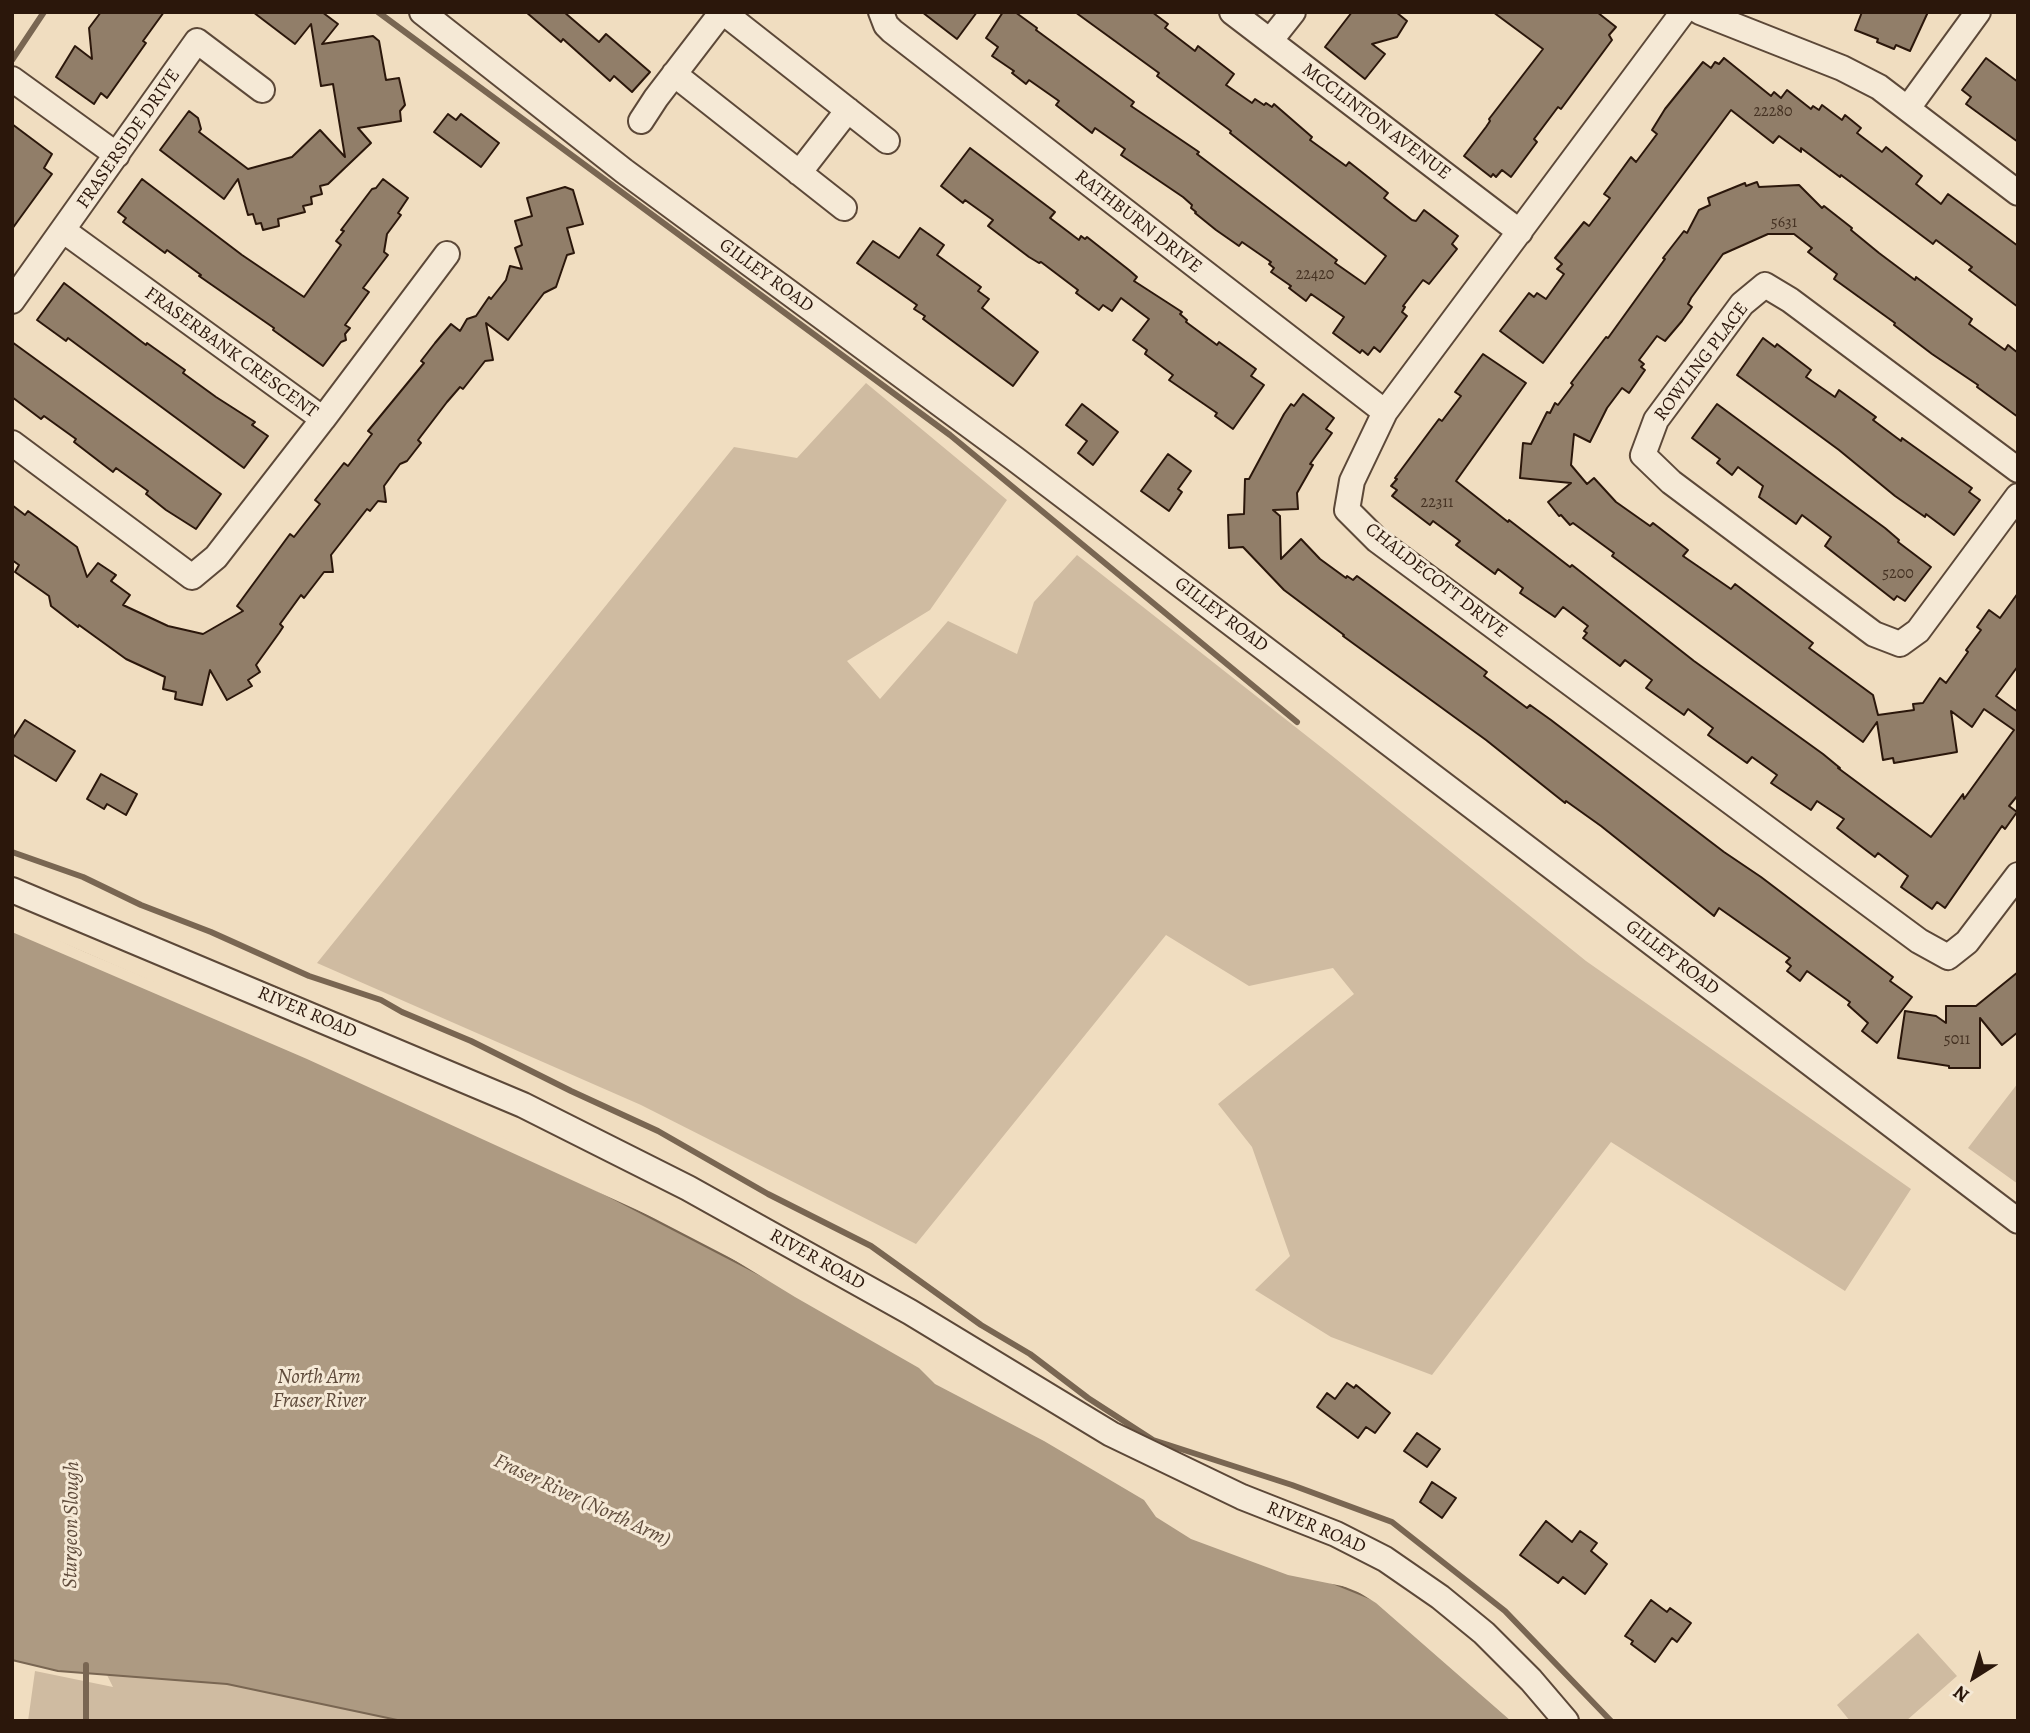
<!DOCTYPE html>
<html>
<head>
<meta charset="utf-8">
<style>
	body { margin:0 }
	#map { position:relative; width:2030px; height:1733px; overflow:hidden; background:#f0ddc0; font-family:Alegreya,serif }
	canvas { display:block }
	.frame { position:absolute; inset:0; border:14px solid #2b170b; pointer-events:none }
	.north { position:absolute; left:1939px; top:1642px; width:70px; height:70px; -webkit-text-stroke:5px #f5e9d6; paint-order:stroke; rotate:217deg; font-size:19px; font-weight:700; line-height:28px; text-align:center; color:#2b170b }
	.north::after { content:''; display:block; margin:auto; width:24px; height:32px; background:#2b170b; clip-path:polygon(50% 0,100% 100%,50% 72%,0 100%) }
</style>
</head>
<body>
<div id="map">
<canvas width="2030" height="1733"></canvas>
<div class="frame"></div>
<div class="north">N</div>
</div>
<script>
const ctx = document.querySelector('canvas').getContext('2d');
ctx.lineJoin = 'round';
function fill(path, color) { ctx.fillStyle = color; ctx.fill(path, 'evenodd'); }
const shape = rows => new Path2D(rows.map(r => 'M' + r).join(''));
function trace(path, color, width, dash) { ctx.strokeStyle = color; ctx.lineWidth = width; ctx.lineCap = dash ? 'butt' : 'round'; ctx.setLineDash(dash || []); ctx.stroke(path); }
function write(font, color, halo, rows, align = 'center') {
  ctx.font = font + ' Alegreya,serif'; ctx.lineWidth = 6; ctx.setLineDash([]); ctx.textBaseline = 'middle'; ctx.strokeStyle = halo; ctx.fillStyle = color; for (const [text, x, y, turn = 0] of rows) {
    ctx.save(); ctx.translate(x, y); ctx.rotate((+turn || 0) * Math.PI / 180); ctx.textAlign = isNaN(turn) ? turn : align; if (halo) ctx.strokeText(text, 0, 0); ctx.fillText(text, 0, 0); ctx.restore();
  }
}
fill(shape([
	[866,383,1007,500,930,610,847,661,880,699,948,621,1017,654,1034,602,1077,555,1331,755,1586,961,1911,1189,1845,1291,1611,1142,1432,1375,1331,1337,1255,1290,1290,1256,1252,1147,1218,1104,1354,994,1333,968,1249,986,1166,935,916,1244,641,1105,317,963,734,447,797,458],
	[2018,1083,2018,1184,1968,1148],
	[1918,1633,1957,1676,1906,1721,1850,1721,1837,1705],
	[35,1671,113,1687,107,1675,227,1684,402,1721,28,1721]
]), '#cfbba1');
const water = shape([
	[12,922,424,1100,786,1288,1259,1553,1409,1614,1525,1721,402,1721,227,1684,58,1671,12,1660,12,922]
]);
fill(water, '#ad9a82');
trace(water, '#796652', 2);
fill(shape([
	[12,919,85,952,425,1096,692,1235,307,1059,12,932],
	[710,1245,788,1285,1260,1550,1411,1611,1528,1721,1511,1721,1376,1603,1352,1588,1288,1575,1191,1539,1156,1517,1144,1500,1044,1441,935,1384,919,1368,795,1297]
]), '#f0ddc0');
trace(shape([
	[378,12,950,435,1297,722],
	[12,60,44,12],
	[12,852,83,877,141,905,211,932,309,976,381,1000,402,1012,471,1041,571,1091,658,1131,768,1194,871,1246,981,1325,1030,1354,1088,1398,1153,1440,1292,1485,1392,1522,1505,1611,1611,1721],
	[86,1721,86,1665]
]), '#796652', 6);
const building = shape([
	[101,12,164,12,143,41,146,43,107,98,101,93,94,104,56,77,75,46,92,59,89,28,101,12],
	[253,12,322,12,338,24,322,44,373,36,379,41,386,80,399,78,405,105,400,111,401,121,358,128,371,143,328,184,320,186,322,194,311,197,312,204,303,206,305,212,278,219,279,226,263,230,261,223,256,224,253,214,248,215,238,179,224,199,160,150,189,111,198,118,201,129,199,132,248,169,292,157,320,130,345,157,333,84,321,86,311,24,295,44,253,12],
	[526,12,564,12,599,42,606,34,650,72,632,92,614,76,610,81,563,39,561,42,526,12],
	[922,12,977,12,957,39,922,12],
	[1003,12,1015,12,1037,28,1036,30,1134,102,1131,106,1199,152,1197,154,1337,260,1335,263,1365,284,1386,256,1230,133,1231,131,1157,76,1159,73,1075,12,1152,12,1168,24,1165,28,1195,51,1198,46,1234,74,1226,85,1252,103,1255,99,1264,105,1266,103,1272,107,1274,104,1312,137,1310,140,1346,166,1349,162,1368,177,1388,193,1384,198,1412,220,1416,221,1424,210,1458,236,1452,244,1457,249,1429,284,1423,280,1403,306,1405,307,1402,312,1407,316,1380,352,1374,347,1368,355,1362,350,1360,353,1333,333,1344,317,1311,294,1306,301,1289,288,1291,286,1271,272,1274,268,1269,264,1271,262,1242,242,1239,246,1216,230,1195,213,1196,212,1191,208,1192,205,1183,197,1121,155,1125,149,1095,128,1092,133,1056,105,1059,101,1029,80,1026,84,1012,73,1014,71,992,56,998,47,986,38,1003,12],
	[1352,12,1396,12,1407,21,1397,37,1372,44,1385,54,1365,79,1325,47,1352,12],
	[1493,12,1597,12,1616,27,1609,35,1612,40,1561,109,1558,107,1534,139,1537,142,1511,177,1502,170,1496,177,1493,174,1491,177,1464,156,1486,127,1490,121,1489,119,1543,49,1493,12],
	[1862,12,1928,12,1910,51,1896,45,1894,49,1877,42,1878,39,1855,30,1862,12],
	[1724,58,1771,96,1774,92,1781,98,1787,90,1811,109,1813,106,1819,110,1822,105,1842,120,1845,115,1861,128,1857,133,1882,152,1886,147,1922,176,1916,184,1941,204,1948,194,2018,246,2018,307,1969,270,1972,267,1936,240,1933,244,1841,175,1840,177,1801,148,1801,152,1779,136,1773,143,1731,110,1543,363,1500,331,1529,293,1534,297,1537,293,1546,299,1564,274,1557,269,1562,264,1555,258,1584,222,1589,226,1610,198,1604,194,1631,157,1636,162,1657,134,1652,130,1665,109,1703,62,1711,68,1715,62,1719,64,1724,58],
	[1986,58,2018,82,2018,142,1966,104,1971,97,1962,90,1986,58],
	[448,114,456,120,461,114,499,143,481,167,434,132,448,114],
	[12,124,52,154,44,168,52,174,12,229,12,124],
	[970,148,1055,212,1050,218,1079,240,1081,236,1085,239,1087,237,1129,270,1137,277,1134,281,1182,312,1180,314,1187,320,1186,322,1217,345,1219,342,1256,369,1251,376,1264,385,1233,429,1215,416,1217,413,1169,380,1173,375,1145,354,1147,350,1133,340,1149,319,1121,298,1112,311,1103,305,1099,310,1076,293,1078,290,1041,262,1039,263,1029,257,988,226,993,220,965,200,963,203,941,186,970,148],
	[142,179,242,255,304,297,341,245,336,241,344,231,341,230,372,189,376,188,383,179,408,198,398,213,401,215,387,234,384,252,388,255,363,288,369,292,345,325,350,328,345,334,346,340,341,342,323,366,273,330,274,328,199,276,201,275,167,250,165,253,123,222,126,218,118,212,142,179],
	[1757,182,1759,187,1799,185,1822,208,1824,206,1852,228,1851,230,1879,253,1915,280,1916,277,1972,319,1969,324,2005,350,2008,345,2018,353,2018,417,1977,387,1978,385,1932,354,1894,325,1895,323,1834,279,1837,274,1808,252,1812,248,1794,234,1768,234,1723,254,1691,298,1688,304,1692,307,1682,321,1665,341,1657,336,1639,360,1644,364,1641,367,1645,370,1629,393,1622,388,1607,408,1590,442,1574,434,1571,465,1587,484,1594,478,1616,502,1650,526,1653,523,1688,550,1683,556,1731,589,1735,584,1813,643,1809,648,1873,695,1878,715,1914,710,1913,704,1923,703,1940,678,1946,683,1968,652,1966,650,1981,630,1977,627,1989,610,2000,618,2018,593,2018,666,1996,696,2018,712,2018,795,2009,806,2017,812,2005,829,2002,826,1945,908,1937,902,1932,909,1901,887,1908,876,1878,853,1875,857,1837,828,1844,819,1817,801,1811,810,1771,783,1777,775,1752,757,1747,763,1708,735,1713,728,1688,709,1684,715,1646,688,1652,680,1625,660,1620,666,1583,638,1587,633,1584,631,1588,626,1563,607,1555,617,1520,593,1523,588,1498,569,1495,574,1456,545,1460,541,1433,521,1430,525,1392,496,1397,490,1391,486,1397,479,1395,478,1439,419,1442,421,1461,396,1455,392,1483,354,1526,383,1456,481,1508,522,1509,520,1570,567,1572,565,1694,661,1823,754,1840,768,1838,768,1931,837,1963,794,1964,799,2014,730,1984,709,1972,727,1951,711,1957,752,1894,763,1893,758,1883,760,1877,722,1863,742,1612,556,1614,553,1573,523,1570,525,1561,515,1559,516,1548,502,1571,483,1520,478,1523,443,1531,444,1547,412,1550,413,1555,403,1558,405,1573,385,1571,383,1606,337,1608,338,1665,259,1663,258,1684,231,1687,233,1699,210,1710,205,1708,198,1745,183,1746,186,1757,182],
	[565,187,573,190,583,224,567,228,574,253,567,255,556,287,544,293,508,340,486,323,493,360,485,361,463,389,460,387,447,402,418,440,421,443,407,461,400,464,384,486,386,502,378,501,370,511,367,509,331,555,333,572,324,572,304,598,301,595,280,624,283,627,279,633,256,665,260,672,248,680,252,686,227,700,210,670,202,705,175,699,176,692,163,689,165,677,126,659,79,625,78,627,51,606,49,596,15,572,19,565,12,560,12,505,25,515,28,511,77,547,87,577,98,563,116,575,111,581,130,595,123,605,168,626,203,634,243,611,237,606,290,534,294,537,320,504,315,500,344,463,348,466,372,434,368,431,424,363,421,361,435,343,451,324,460,331,467,319,476,316,489,297,491,299,506,280,510,266,522,269,515,248,522,245,515,221,532,216,527,198,565,187],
	[920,228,944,245,937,255,981,287,978,291,989,299,982,308,1038,352,1013,386,923,319,925,316,914,309,917,305,857,263,873,241,899,258,920,228],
	[64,283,146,345,147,343,185,370,183,373,216,397,255,422,252,425,268,436,244,468,68,338,66,341,37,320,64,283],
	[1763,338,1775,347,1777,344,1811,370,1806,377,1835,397,1839,390,1876,417,1873,420,1901,441,1902,438,1972,488,1969,492,1980,500,1954,535,1926,514,1925,517,1895,496,1839,450,1737,375,1763,338],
	[12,342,221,494,196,529,166,510,146,494,148,491,116,468,113,472,74,442,76,439,44,416,41,419,12,397,12,342],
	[1303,394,1334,418,1326,429,1332,433,1310,464,1313,465,1297,493,1298,509,1273,510,1280,516,1281,559,1301,539,1320,559,1346,578,1347,576,1353,580,1357,576,1487,672,1484,676,1527,708,1530,705,1551,720,1724,852,1761,877,1893,977,1890,981,1912,997,1877,1043,1862,1031,1868,1023,1848,1005,1850,1002,1807,971,1800,981,1787,971,1791,966,1786,962,1790,958,1719,908,1714,916,1601,826,1566,801,1565,803,1486,740,1343,636,1344,635,1284,590,1243,547,1229,548,1228,515,1244,514,1245,479,1249,479,1284,414,1291,404,1294,406,1303,394],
	[1082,404,1118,432,1093,465,1078,453,1087,441,1066,425,1082,404],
	[1717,404,1885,528,1899,540,1898,542,1931,567,1905,601,1897,596,1894,600,1825,546,1831,537,1802,515,1796,524,1759,497,1763,486,1738,467,1732,475,1717,463,1720,459,1692,438,1717,404],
	[1168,454,1191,471,1178,489,1182,492,1169,511,1141,491,1168,454],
	[25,720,75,751,56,781,12,754,12,740,25,720],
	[101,774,137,794,126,815,107,804,104,809,87,799,101,774],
	[2018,972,2018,1032,2002,1045,1980,1018,1980,1068,1949,1068,1949,1066,1898,1058,1905,1011,1936,1016,1946,1023,1946,1006,1976,1006,2018,972],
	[1347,1383,1354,1388,1356,1385,1390,1413,1375,1433,1366,1427,1358,1438,1317,1407,1327,1393,1335,1399,1347,1383],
	[1417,1433,1440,1449,1427,1467,1404,1451,1417,1433],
	[1432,1482,1456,1498,1442,1518,1420,1502,1432,1482],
	[1546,1521,1572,1542,1580,1531,1597,1543,1591,1551,1607,1564,1585,1594,1563,1577,1558,1583,1520,1555,1546,1521],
	[1651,1600,1667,1612,1670,1608,1691,1623,1677,1642,1672,1638,1655,1662,1631,1644,1633,1641,1625,1636,1651,1600]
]);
fill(building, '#917e69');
trace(building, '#2b170b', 2);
const minor = shape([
	[422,12,624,171,1015,459,2018,1221],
	[723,12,887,141],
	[881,12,886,25,892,31,1385,412],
	[1232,12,1520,232],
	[1683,12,1385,412,1352,481,1347,510,1377,540,1919,941,1948,957,1967,942,2018,875],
	[1700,12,1842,68,1879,87,2018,193],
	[1270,41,1293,12],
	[674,74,844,208],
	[12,79,117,155],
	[1908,108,1978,12],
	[641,121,656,98,722,12],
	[799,173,848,110],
	[12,301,197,41,262,90],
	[323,419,447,254],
	[12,443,192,577,216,557,323,419,64,231],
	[2018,470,1790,300,1765,285,1742,304,1656,420,1643,455,1671,482,1874,634,1900,644,1918,631,2018,496],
	[12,890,523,1105,688,1188,910,1312,1111,1434,1242,1497,1336,1534,1385,1559,1440,1597,1484,1633,1531,1680,1566,1721]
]);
trace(minor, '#5c4838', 28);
trace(minor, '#f5e9d6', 24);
write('16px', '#443122', null, [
	["22280",1773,112],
	["5631",1784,223],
	["22420",1315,275],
	["22311",1437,503],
	["5200",1898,574],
	["5011",1957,1040]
]);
write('19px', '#2b170b', '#f5e9d6', [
	["MCCLINTON AVENUE",1376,122,37],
	["FRASERSIDE DRIVE",129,139,-55],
	["RATHBURN DRIVE",1138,222,38],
	["GILLEY ROAD",766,276,36],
	["FRASERBANK CRESCENT",231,353,36],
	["ROWLING PLACE",1702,362,-53],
	["CHALDECOTT DRIVE",1436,581,38],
	["GILLEY ROAD",1221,615,37],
	["GILLEY ROAD",1672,958,37],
	["RIVER ROAD",307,1013,23],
	["RIVER ROAD",817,1260,29],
	["RIVER ROAD",1316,1528,23]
]);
write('italic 21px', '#5f4b3b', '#f5e9d6', [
	["North Arm",319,1378],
	["Fraser River",319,1402],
	["Fraser River (North Arm)",582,1501,25],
	["Sturgeon Slough",72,1525,-89]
]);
</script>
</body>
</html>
